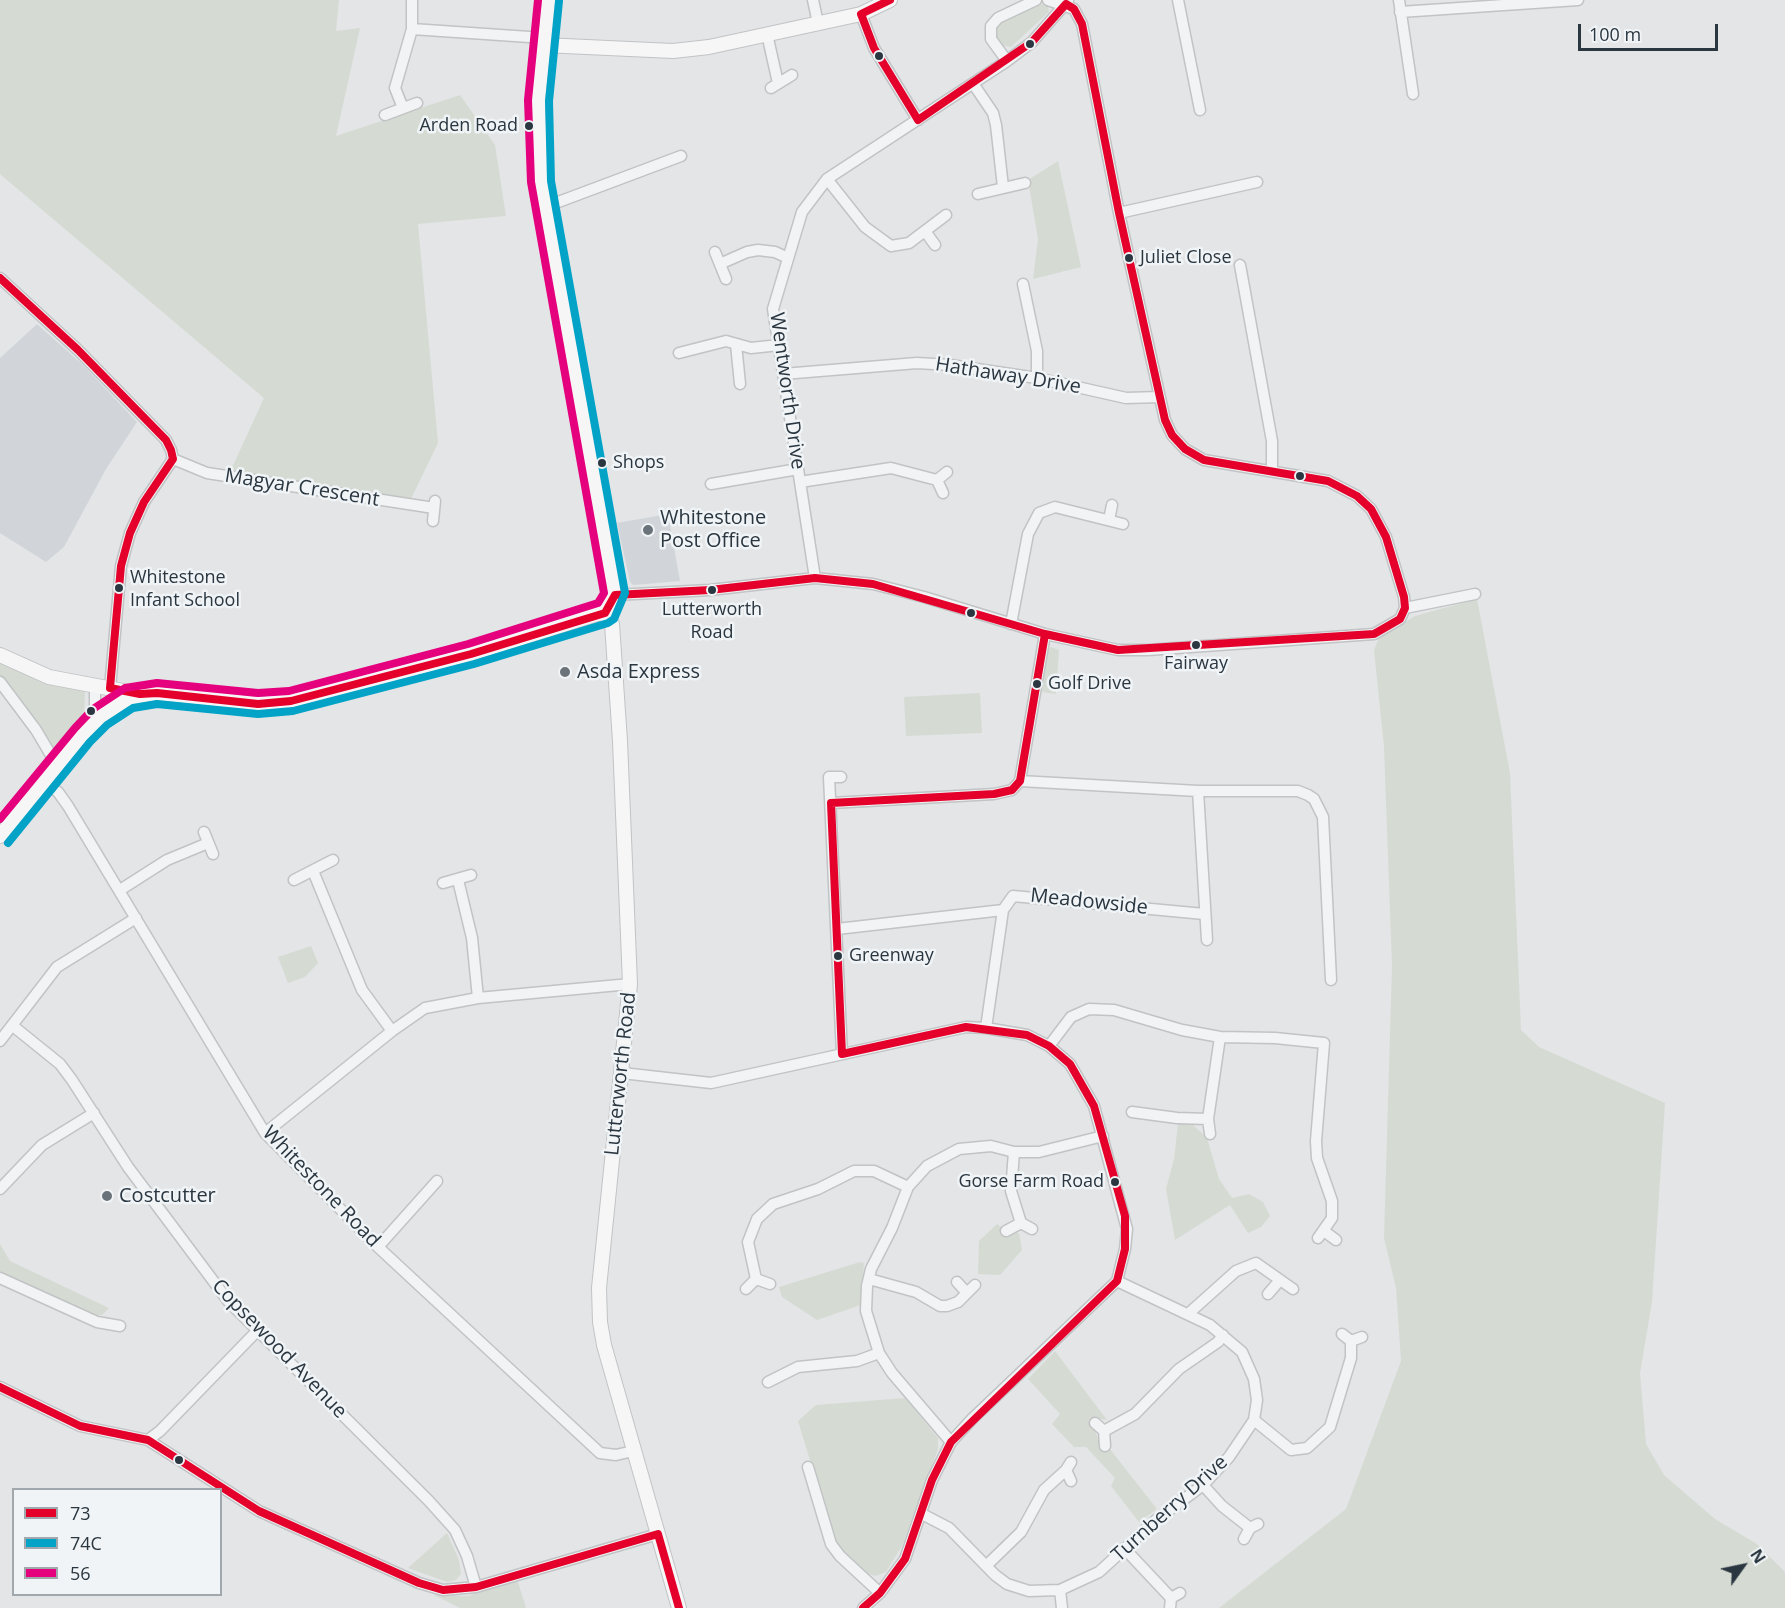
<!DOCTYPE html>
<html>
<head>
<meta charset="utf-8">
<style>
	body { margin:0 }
	#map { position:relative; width:1785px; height:1608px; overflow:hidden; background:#e3e5e7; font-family:"Open Sans",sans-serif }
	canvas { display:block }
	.legend { position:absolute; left:12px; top:1488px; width:210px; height:108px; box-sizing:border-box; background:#f0f4f6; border:2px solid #a1a8ad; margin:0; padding:8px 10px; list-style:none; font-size:18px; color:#2a3640 }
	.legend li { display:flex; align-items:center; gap:12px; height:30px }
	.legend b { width:30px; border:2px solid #a1a8ad }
	.north { position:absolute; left:1713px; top:1536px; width:60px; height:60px; -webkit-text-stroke:4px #f0f4f6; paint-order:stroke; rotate:57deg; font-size:16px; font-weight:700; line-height:24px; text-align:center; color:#2a3640 }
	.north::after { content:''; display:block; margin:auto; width:21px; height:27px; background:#2a3640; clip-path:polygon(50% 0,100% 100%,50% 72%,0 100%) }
	.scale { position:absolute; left:1578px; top:24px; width:140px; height:27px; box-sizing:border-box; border:3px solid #2a3640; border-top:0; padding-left:8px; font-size:18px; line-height:21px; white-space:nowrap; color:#2a3640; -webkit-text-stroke:4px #f0f4f6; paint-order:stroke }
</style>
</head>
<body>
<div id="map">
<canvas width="1785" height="1608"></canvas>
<ul class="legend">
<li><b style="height:8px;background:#e4002b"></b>73</li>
<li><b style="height:8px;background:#02a3c7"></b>74C</li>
<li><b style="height:8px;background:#e5007d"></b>56</li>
</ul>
<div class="north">N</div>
<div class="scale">100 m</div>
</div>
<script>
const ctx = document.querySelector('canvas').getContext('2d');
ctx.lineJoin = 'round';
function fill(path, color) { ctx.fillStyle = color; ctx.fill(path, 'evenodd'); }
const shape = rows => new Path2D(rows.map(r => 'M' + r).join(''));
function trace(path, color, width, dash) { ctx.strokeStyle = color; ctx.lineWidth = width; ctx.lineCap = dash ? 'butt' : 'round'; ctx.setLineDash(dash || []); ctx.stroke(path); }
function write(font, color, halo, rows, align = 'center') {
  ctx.font = font + ' "Open Sans",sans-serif'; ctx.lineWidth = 5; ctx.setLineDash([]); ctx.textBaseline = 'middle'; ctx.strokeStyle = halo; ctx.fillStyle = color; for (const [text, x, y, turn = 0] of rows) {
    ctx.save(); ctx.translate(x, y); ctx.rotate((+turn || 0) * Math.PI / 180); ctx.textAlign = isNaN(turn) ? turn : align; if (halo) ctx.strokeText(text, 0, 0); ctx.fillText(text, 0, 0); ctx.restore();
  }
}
fill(shape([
	[37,324,83,365,137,422,106,469,64,547,46,562,0,533,0,358],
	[668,514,680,581,633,585,630,582,617,523]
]), '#d1d5da');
fill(shape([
	[0,0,339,0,336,31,360,28,336,136,460,95,495,145,506,216,418,224,438,443,410,501,230,472,264,398,0,174],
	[1039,3,1048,6,1049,12,1011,47,999,45,994,37,995,29,1000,23],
	[1058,161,1081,267,1033,279,1038,239,1028,180],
	[1477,599,1510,773,1521,1030,1539,1047,1665,1103,1652,1302,1640,1373,1646,1444,1664,1475,1715,1519,1757,1544,1785,1572,1785,1608,1219,1608,1346,1509,1401,1361,1396,1288,1384,1238,1392,966,1384,747,1374,650,1379,638,1415,616],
	[1051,647,1059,650,1056,694,1042,692,1048,649],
	[0,661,43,683,85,690,84,721,58,758,0,677],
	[980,693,982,733,906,736,904,697],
	[311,946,318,963,305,977,288,983,278,957],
	[1190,1122,1207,1138,1219,1179,1232,1198,1249,1194,1263,1202,1270,1216,1261,1227,1248,1233,1230,1205,1175,1240,1166,1189,1174,1159,1178,1124],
	[997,1224,1006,1231,1019,1233,1022,1250,1000,1275,978,1274,979,1241],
	[0,1244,10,1261,109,1308,102,1315,90,1315,0,1273],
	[860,1262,864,1263,861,1305,817,1320,782,1297,779,1287],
	[1055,1351,1107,1420,1096,1418,1093,1427,1102,1447,1109,1448,1157,1509,1139,1522,1111,1486,1115,1478,1086,1447,1074,1447,1052,1424,1060,1414,1028,1379],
	[905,1398,938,1438,938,1449,902,1546,886,1572,875,1576,866,1573,840,1551,833,1535,798,1421,816,1405],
	[447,1533,459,1560,461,1574,456,1580,447,1582,408,1568],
	[517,1579,526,1608,460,1608,434,1595,468,1596]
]), '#d5dbd3');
const street = shape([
	[813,0,818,23],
	[1178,0,1200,110],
	[1399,0,1413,94],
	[1400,12,1578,0],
	[861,14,874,48,918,120],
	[412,29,544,38],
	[767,34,778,83],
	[1007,61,991,39,991,26,998,18,1036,0],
	[974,85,993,113,996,125,1003,187],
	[771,88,792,75],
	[403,108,395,88,412,29,412,0],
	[385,115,417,103],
	[827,179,865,227,891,246,909,243,946,215],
	[978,194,1025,183],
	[545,207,681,156],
	[1119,213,1257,182],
	[925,231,935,245],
	[715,252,726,279],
	[722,263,747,252,758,250,775,252,788,258],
	[1240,265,1272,441,1272,470],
	[0,278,78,350,166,440,171,450,173,459,144,502,130,533,121,566,110,688],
	[1023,284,1037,351,1037,378],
	[736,344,740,384],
	[679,353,726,341,751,348,779,345],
	[783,374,917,363,950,365,1037,378,1126,398,1160,397],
	[173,459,207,473,434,508],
	[800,482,891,468,937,480],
	[711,484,798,469],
	[943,493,937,480,947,472],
	[1109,520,1112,505],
	[433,521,435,501],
	[815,578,773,309,802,212,827,179,1007,61,1032,42,1068,1],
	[615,595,710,590,815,578,873,584,924,597,1045,634,1118,650,1148,650,1374,634,1400,619,1405,608,1404,597,1386,537,1371,509,1357,496,1328,481,1204,460,1185,449,1172,435,1165,420,1119,213,1082,24,1074,9,1048,0],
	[1405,608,1475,594],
	[1011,624,1028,534,1039,513,1055,507,1123,524],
	[0,682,36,730,58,767],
	[95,722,95,687],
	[841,777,829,777,842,1054],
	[1020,781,1198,791,1298,791,1308,795,1314,799,1323,817,1331,980],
	[46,783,58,792,68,806,265,1133,378,1247,600,1453,616,1455,633,1451],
	[1198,791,1207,940],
	[831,803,994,794,1012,790,1020,781,1045,634],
	[204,832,213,854],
	[313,871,362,990,392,1031],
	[294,880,333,860],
	[458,880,472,938,478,998],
	[443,883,471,875],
	[120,890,167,860,208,843],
	[837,929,1003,910],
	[13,1026,60,1064,72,1080,128,1167,229,1302,429,1501,455,1530,467,1556,476,1587],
	[986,1028,1003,910,1013,896,1204,914],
	[0,1041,57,967,136,918],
	[1049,1046,1071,1017,1089,1009,1114,1010,1182,1030,1220,1037,1275,1038,1324,1043,1316,1141,1317,1158,1332,1201,1332,1218,1318,1238],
	[622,1073,711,1083,966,1027,986,1028,1027,1035,1049,1046,1070,1064,1094,1106,1127,1229,1125,1249,1117,1281,973,1418,951,1442,932,1480,905,1559,880,1593,863,1608],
	[1132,1112,1177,1118,1208,1119],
	[265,1133,392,1031,425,1008,478,998,630,984],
	[1210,1134,1208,1119,1220,1037],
	[1014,1152,1011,1191,1021,1223],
	[0,1189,42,1145,94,1113],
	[1006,1231,1021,1223,1032,1229],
	[1324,1231,1336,1240],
	[378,1247,437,1181],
	[0,1278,97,1322,120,1326],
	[756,1279,748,1242,757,1219,773,1204,818,1189,854,1171,874,1171,908,1187],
	[869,1279,916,1292,940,1306,947,1306,958,1302,975,1285],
	[957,1282,967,1293],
	[746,1289,756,1279,770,1284],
	[1268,1294,1280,1280],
	[1188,1314,1236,1271,1256,1263,1293,1289],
	[1342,1334,1351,1341,1362,1337],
	[768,1382,798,1367,857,1361,879,1353],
	[0,1387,80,1426,148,1440,259,1511,419,1583,443,1590,476,1587,658,1534],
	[1254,1420,1291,1450,1307,1448,1330,1427,1351,1358,1351,1341],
	[1095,1423,1104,1431,1105,1446],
	[1104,1431,1135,1414,1179,1369,1218,1342,1223,1335],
	[148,1440,160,1431,257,1331],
	[951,1442,892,1373,879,1353,866,1311,867,1286,871,1269,892,1228,908,1187,927,1166,959,1149,991,1146,1014,1152,1039,1152,1103,1136],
	[808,1467,831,1544,840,1556,880,1593],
	[1071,1481,1066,1470,1071,1462],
	[1203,1485,1222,1506,1250,1528],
	[922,1514,949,1528,995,1575,1007,1584,1029,1591,1060,1590,1099,1572,1156,1520,1203,1485,1229,1457,1254,1420,1257,1400,1254,1379,1242,1352,1210,1325,1117,1281],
	[1244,1539,1250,1528,1258,1524],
	[1124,1548,1171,1598],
	[987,1565,1021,1532,1044,1490,1066,1470],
	[1060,1590,1062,1608],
	[1170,1608,1171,1598,1180,1593]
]);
const secondary = shape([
	[549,0,538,101,541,182,615,595,605,613],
	[543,45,673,51,709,47,861,14,890,0],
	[605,613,612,624,620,741,630,984,599,1288,600,1322,604,1345,679,1608],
	[0,655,49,677,139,694],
	[0,836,82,735,100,717,129,698,157,693,258,704,291,701,471,654,597,614,605,613]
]);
trace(street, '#c1c3c5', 13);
trace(secondary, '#c1c3c5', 16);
trace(street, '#f1f3f4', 10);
trace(secondary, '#f6f6f6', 14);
trace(shape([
	[0,278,78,350,166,440,171,450,173,459,144,502,130,533,121,566,110,688,140,694,157,693,258,704,291,701,471,654,605,613,615,595,710,590,815,578,873,584,1045,634,1118,650,1374,634,1400,619,1405,608,1404,597,1386,537,1371,509,1357,496,1328,481,1204,460,1185,449,1172,435,1165,420,1119,213,1082,24,1074,9,1066,4,1032,42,918,120,874,48,861,14,890,0],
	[0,1387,80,1426,148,1440,259,1511,419,1583,443,1590,476,1587,658,1534,679,1608],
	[863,1608,880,1593,905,1559,932,1480,951,1442,1117,1281,1125,1249,1125,1216,1094,1106,1070,1064,1049,1046,1027,1035,966,1027,842,1054,831,803,994,794,1012,790,1020,781,1045,634]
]), '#e4002b', 8);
trace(shape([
	[8,843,90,742,107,725,133,708,157,704,258,714,293,711,474,664,608,623,614,619,625,593,551,181,549,101,559,1]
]), '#02a3c7', 8);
trace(shape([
	[0,819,75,728,93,709,125,688,157,683,258,693,289,691,468,644,598,603,604,593,531,182,528,100,538,0]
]), '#e5007d', 8);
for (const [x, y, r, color] of [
	[1030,44,5,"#2a3640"],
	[879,56,5,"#2a3640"],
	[529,126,5,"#2a3640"],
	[1129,258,5,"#2a3640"],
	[602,463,5,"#2a3640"],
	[1300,476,5,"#2a3640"],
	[648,530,6,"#6b737a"],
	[119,588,5,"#2a3640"],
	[712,590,5,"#2a3640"],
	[971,613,5,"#2a3640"],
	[1196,645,5,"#2a3640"],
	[565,672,6,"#6b737a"],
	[1037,684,5,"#2a3640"],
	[91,711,5,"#2a3640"],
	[838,956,5,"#2a3640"],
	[1115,1182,5,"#2a3640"],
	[107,1196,6,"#6b737a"],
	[179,1460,5,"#2a3640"]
]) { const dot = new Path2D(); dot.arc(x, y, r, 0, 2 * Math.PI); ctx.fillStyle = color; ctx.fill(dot); trace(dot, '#f0f4f6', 2); }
write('18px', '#2a3640', '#f0f4f6', [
	["Arden Road",518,126,"right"],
	["Juliet Close",1140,258],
	["Shops",613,463],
	["Whitestone",130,578],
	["Infant School",130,601],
	["Lutterworth",712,610,"center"],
	["Road",712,633,"center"],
	["Fairway",1196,664,"center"],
	["Golf Drive",1048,684],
	["Greenway",849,956],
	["Gorse Farm Road",1104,1182,"right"]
], 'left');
write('20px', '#2a3640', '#f0f4f6', [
	["Hathaway Drive",1008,376,9],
	["Wentworth Drive",787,391,82],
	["Magyar Crescent",302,488,9],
	["Meadowside",1089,902,6],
	["Lutterworth Road",621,1074,-84],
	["Whitestone Road",321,1187,46],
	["Copsewood Avenue",279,1349,46],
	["Turnberry Drive",1170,1509,-42]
]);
write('20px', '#2a3640', '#f0f4f6', [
	["Whitestone",660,518],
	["Post Office",660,541],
	["Asda Express",577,672],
	["Costcutter",119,1196]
], 'left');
</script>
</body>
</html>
